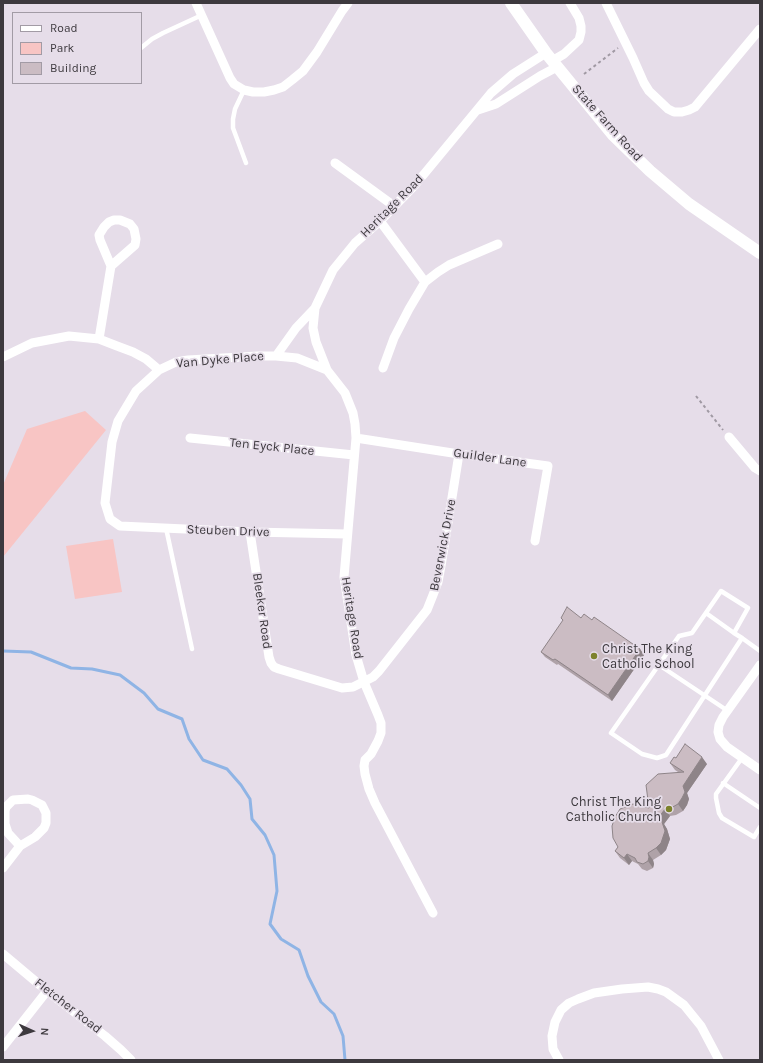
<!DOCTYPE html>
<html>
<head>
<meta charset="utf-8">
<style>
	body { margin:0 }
	#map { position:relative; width:763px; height:1063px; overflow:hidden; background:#e6dde9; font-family:Karla,sans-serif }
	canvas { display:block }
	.frame { position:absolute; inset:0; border:4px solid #3d393e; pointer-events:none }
	.legend { position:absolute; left:12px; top:12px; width:130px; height:72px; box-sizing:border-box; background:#e6dde9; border:1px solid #a29ba5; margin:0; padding:5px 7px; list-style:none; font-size:12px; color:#3d393e }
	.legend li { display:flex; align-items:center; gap:8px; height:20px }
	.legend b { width:20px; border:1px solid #a29ba5 }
	.north { position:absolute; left:12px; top:1011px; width:40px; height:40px; -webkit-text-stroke:3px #e6dde9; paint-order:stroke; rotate:93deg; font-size:11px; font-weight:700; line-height:16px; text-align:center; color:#3d393e }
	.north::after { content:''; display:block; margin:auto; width:14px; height:18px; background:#3d393e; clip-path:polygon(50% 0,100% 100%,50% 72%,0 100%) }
</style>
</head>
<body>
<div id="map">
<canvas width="763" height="1063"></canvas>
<div class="frame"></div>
<ul class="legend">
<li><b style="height:5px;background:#fff"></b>Road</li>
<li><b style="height:11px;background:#f8c5c4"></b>Park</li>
<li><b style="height:11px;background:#cbbcc3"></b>Building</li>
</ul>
<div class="north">N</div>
</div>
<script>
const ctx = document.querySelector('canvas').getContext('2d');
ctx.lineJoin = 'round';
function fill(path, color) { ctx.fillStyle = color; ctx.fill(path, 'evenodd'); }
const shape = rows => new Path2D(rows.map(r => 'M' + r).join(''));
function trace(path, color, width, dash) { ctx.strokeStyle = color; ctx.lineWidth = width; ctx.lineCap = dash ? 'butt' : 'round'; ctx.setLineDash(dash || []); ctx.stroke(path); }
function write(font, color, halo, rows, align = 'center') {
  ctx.font = font + ' Karla,sans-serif'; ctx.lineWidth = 3.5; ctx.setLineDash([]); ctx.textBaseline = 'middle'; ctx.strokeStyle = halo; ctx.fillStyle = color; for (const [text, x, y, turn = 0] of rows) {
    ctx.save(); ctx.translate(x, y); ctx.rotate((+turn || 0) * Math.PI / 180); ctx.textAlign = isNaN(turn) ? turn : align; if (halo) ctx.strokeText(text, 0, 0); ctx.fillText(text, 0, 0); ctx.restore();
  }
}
fill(shape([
	[85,411,106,430,3,557,3,485,27,429],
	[113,539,122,592,75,599,66,546]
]), '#f8c5c4');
trace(shape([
	[3,651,31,652,71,668,92,669,120,675,144,693,158,709,182,719,189,739,203,760,227,769,241,785,250,799,252,819,265,835,274,855,277,891,270,924,281,939,299,950,308,976,321,1002,334,1014,343,1036,345,1060]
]), '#8fb4e5', 3);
trace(shape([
	[584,74,618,48],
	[696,396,723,430]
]), '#a099a3', 2, [3, 3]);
trace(shape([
	[141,48,152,39,163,33,202,15],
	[244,90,235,109,233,119,233,128,246,163],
	[166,528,192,649],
	[706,613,734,633],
	[742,638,666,755,657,758,642,754,611,733,679,636,692,633,721,591,748,608,734,633,742,638,760,651],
	[659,665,728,711],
	[742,758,716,794,716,798,719,813,722,818,754,837,760,827],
	[723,783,760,808]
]), '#fff', 4.5);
trace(shape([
	[196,3,230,78,234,84,244,90,253,92,264,92,274,90,283,87,292,80,303,71,317,52,342,11,348,3],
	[606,3,633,58,644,83,649,91,668,109,674,112,682,112,689,110,695,107,760,29],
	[552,61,564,54,579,40,581,32,581,26,579,18,570,3],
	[478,110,496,104,540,76,557,67],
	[335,163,394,206],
	[114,220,120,220,130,224,134,229,136,239,135,245,111,266,100,240,99,235,104,227,109,222,114,220],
	[380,221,425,282],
	[315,308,313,328,316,342,327,370,345,393,353,413,355,424,356,438,344,577,356,655,364,682,378,715,381,723,381,733,378,741,371,754,365,760,364,766,365,774,369,789,375,803,433,913],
	[99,339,111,266],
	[276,356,296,328,315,308,333,270,355,243,380,221,415,185,491,93,513,74,546,53],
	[3,357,32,343,69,336,99,339,117,346,133,352,146,359,159,370],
	[383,368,394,338,409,309,425,282,438,272,449,265,498,244],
	[327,370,297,358,276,356,258,356,188,360,176,362,159,370,136,391,118,421,112,442,105,503,110,519,120,526,250,532,347,534],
	[729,437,755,468,760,471],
	[190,438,354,455],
	[356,438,459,454,548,466,535,541],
	[250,532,269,657,271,663,274,667,279,669,342,688,353,687,373,677,379,671,427,610,433,595,438,582,441,566,459,454],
	[760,665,723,717,719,725,718,732,720,739,727,747,760,770],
	[3,868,20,846,35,837,44,828,46,823,46,813,42,805,32,800,28,799,13,800,6,807,5,811,5,824,8,833,20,846],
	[3,954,47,991,105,1036,121,1050,131,1060],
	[3,1047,47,991],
	[559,1060,553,1049,552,1036,555,1022,561,1010,569,1003,578,999,594,993,622,989,648,987,658,989,666,992,684,1005,701,1026,719,1060]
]), '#fff', 9);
trace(shape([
	[511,3,546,53,613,135,650,171,689,204,760,253]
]), '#fff', 12);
fill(shape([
	[561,618,581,618,640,649,644,655,612,701,558,664,557,665,545,657,541,652,563,621],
	[670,763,707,764,687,793,689,799,687,805,683,811,676,815,670,816,664,824,667,829,670,839,666,850,661,855,653,860,654,864,653,868,647,871,642,869,638,864,632,861,629,865,620,858,615,851,678,772,675,770]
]), '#afa2a8');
fill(shape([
	[640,649,644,655,612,701,608,695],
	[702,757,707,764,687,793,689,799,687,805,683,811,678,804,683,786],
	[665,809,670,816,664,824,667,829,670,839,666,850,661,855,656,848,659,817],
	[648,853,653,860,654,864,653,868,648,861],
	[627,854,632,861,629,865,624,858]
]), '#8e8488');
const building = shape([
	[567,607,581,618,584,614,592,620,594,617,640,649,608,695,555,659,553,660,541,652,563,620,561,618,567,607],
	[685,744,702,757,683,786,685,792,682,798,678,804,671,808,665,809,659,817,662,822,665,831,661,843,656,848,648,853,649,857,648,861,643,864,637,862,635,858,627,854,624,858,615,851,618,847,613,838,612,826,615,817,620,809,633,804,649,808,646,785,658,774,684,772,670,763,674,757,676,758,685,744]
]);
fill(building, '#cbbcc3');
trace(building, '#8e8488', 1);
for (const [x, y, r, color] of [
	[594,656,4,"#7d822c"],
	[669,809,4,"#7d822c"]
]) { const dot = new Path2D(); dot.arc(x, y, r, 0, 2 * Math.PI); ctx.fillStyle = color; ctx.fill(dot); trace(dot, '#e6dde9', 1.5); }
write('13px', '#3d393e', '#e6dde9', [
	["State Farm Road",607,123,48],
	["Heritage Road",392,206,-45],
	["Van Dyke Place",220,360,-5],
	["Ten Eyck Place",272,447,6],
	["Guilder Lane",490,458,8],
	["Steuben Drive",228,531,2],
	["Beverwick Drive",443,545,-79],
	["Bleeker Road",262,611,82],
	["Heritage Road",352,618,81],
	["Fletcher Road",68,1006,38]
]);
write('13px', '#3d393e', '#e6dde9', [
	["Christ The King",602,649],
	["Catholic School",602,664],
	["Christ The King",661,802,"right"],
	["Catholic Church",661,817,"right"]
], 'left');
</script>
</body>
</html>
